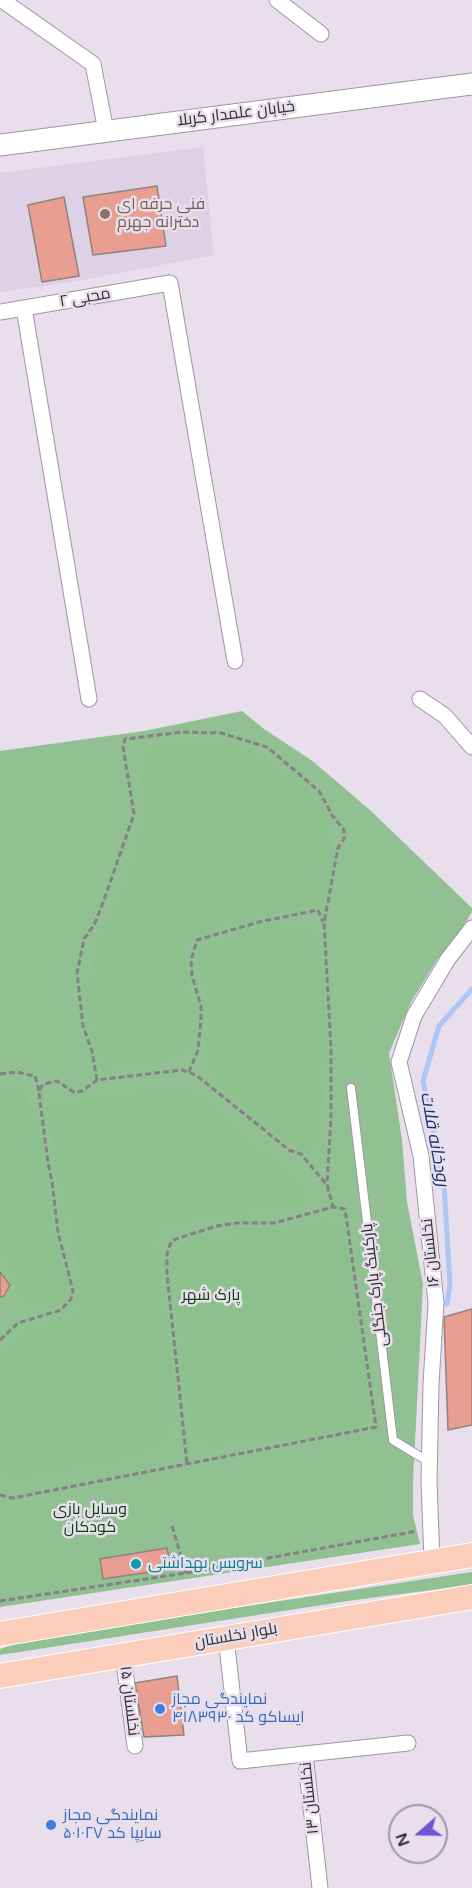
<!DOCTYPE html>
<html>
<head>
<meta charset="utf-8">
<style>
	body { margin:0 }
	#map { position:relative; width:472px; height:1888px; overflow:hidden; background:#e8deec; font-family:"Varela Round",sans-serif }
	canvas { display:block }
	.north { position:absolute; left:388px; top:1804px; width:60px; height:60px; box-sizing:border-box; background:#e8deec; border:2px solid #9f98a2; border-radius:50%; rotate:250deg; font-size:16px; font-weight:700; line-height:24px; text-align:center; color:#322f34 }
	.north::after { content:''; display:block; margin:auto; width:21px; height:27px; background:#6a59d3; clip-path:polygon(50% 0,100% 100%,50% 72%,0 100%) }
</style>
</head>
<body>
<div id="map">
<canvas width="472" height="1888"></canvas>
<div class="north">N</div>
</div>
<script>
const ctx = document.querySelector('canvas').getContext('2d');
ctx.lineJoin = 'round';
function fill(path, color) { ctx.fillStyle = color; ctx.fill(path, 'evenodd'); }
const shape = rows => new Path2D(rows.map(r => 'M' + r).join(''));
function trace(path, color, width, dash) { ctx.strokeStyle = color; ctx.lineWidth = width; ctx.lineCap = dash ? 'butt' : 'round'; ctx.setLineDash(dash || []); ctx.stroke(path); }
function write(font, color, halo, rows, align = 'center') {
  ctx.font = font + ' "Varela Round",Cairo,sans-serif'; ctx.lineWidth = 5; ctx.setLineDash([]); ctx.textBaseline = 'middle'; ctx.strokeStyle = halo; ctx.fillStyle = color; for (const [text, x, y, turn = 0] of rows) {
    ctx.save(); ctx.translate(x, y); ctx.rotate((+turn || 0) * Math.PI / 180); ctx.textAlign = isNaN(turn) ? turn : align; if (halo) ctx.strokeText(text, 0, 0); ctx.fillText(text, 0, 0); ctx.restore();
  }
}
fill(shape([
	[203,147,214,255,67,283,0,292,0,173]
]), '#dfd1e5');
fill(shape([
	[242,711,264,729,311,760,335,780,372,812,472,908,472,912,464,925,437,960,411,1002,389,1053,402,1140,407,1202,423,1284,413,1482,413,1515,420,1544,0,1607,0,751,144,731],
	[472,1572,472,1585,354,1600,0,1655,0,1649,12,1645,101,1628]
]), '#91c192');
fill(shape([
	[184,742,233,743,268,761,285,772,313,797,333,832,330,884,325,900,316,904,247,919,198,933,190,940,184,956,192,1008,191,1045,187,1051,176,1059,165,1062,102,1070,90,1017,89,991,94,950,124,883,146,815,147,799,140,780,139,765,144,749],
	[279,924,308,924,320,935,326,1037,324,1098,317,1147,305,1150,299,1145,289,1142,214,1082,209,1069,206,1050,209,1024,206,995,199,975,198,951,205,943],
	[8,1082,25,1087,29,1104,40,1124,43,1144,43,1162,48,1182,52,1226,69,1285,67,1293,59,1306,49,1308,38,1310,27,1305,18,1292,0,1247,0,1084],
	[159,1089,184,1089,203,1098,309,1190,301,1206,172,1224,160,1229,156,1239,177,1409,173,1424,165,1439,151,1451,138,1457,7,1481,0,1465,0,1352,23,1330,67,1317,79,1307,82,1297,76,1258,57,1178,47,1105,107,1093],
	[327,1218,345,1228,367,1380,370,1413,365,1423,351,1429,250,1443,216,1446,199,1444,192,1435,176,1316,176,1253,183,1243,193,1239,279,1230]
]), '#8cc08d');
trace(shape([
	[447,1304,450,1285,444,1184,423,1081,439,1026,472,989]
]), '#acc6f5', 5);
const building = shape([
	[157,186,166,246,93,255,83,197,157,186],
	[64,197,79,276,42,282,28,205,64,197],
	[0,1272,10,1285,4,1296,0,1297,0,1272],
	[472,1309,472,1425,448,1430,444,1317,472,1309],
	[167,1548,171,1569,103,1579,100,1559,167,1548],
	[177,1676,184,1735,144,1737,135,1683,177,1676]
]);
fill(building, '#e89e91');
trace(building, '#92817d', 1.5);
const lane = shape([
	[351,1088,393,1440,429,1462]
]);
const street = shape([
	[2,0,93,64,106,131],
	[277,0,321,34],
	[24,308,89,699],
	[0,312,170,283,235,661],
	[420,699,445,716,472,747],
	[432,1561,429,1482,431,1384,436,1303,421,1156,399,1062,414,1016,448,959,472,928],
	[226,1638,240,1761,305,1754,320,1888],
	[123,1655,135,1746],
	[305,1754,408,1743]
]);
const secondary = shape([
	[0,145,472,84]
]);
const primary = shape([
	[0,1634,472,1555],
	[0,1676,472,1597]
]);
trace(lane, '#9f95a3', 10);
trace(street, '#9f95a3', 17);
trace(secondary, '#9f95a3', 23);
trace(primary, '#fff', 26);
trace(shape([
	[189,1072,198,1050,201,1020,201,1006,192,976,191,960,197,940,259,922,318,910,323,922],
	[0,1074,17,1072,35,1076,39,1091],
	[97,1080,92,1051,83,1026,77,973,84,939,94,925,103,903,134,814,123,747,125,739,183,732,221,733,267,747,319,791,332,815,344,830,344,839,338,848,324,923,331,1048,331,1117,327,1185],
	[0,1340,18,1323,61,1310,71,1299,73,1291,58,1232,52,1182,48,1163,39,1093,41,1087,44,1084,57,1081,75,1093,82,1091,97,1080,182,1070,196,1075,289,1150,301,1154,327,1185,333,1207],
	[0,1495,13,1498,376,1427,345,1209,333,1207,274,1223,236,1223,217,1226,176,1239,171,1242,167,1254,167,1274,187,1463],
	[172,1526,186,1573],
	[0,1601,186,1573,417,1531]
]), '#857f88', 3, [6, 3]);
trace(lane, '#fff', 8);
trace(street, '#fff', 15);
trace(secondary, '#fff', 21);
trace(primary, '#fbcebb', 24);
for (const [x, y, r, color] of [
	[105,214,6,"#8d6e63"],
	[136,1564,6,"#0f9aa8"],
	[160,1709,6,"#3f7fe0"],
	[51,1825,6,"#3f7fe0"]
]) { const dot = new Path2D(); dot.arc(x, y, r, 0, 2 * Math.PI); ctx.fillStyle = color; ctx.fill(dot); trace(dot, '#e8deec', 2); }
write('16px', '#322f34', '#e8deec', [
	["خیابان علمدار کربلا",236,114,-7],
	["محبی ۲",85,298,-10],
	["نخلستان ۱۶",431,1253,-96],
	["پارکینگ پارک جنگلی",375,1285,-97],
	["بلوار نخلستان",236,1636,-10],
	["نخلستان ۱۵",129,1701,83],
	["نخلستان ۱۳",310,1798,-96]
]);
write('16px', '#785e54', '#e8deec', [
	["فنی حرفه ای",117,205],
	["دخترانه جهرم",117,223]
], 'left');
write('16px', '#0c4414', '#e8deec', [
	["پارک شهر",211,1296],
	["وسایل بازی",90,1510],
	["کودکان",90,1528]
]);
write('16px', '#0d838f', '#e8deec', [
	["سرویس بهداشتی",148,1564]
], 'left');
write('16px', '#366cbe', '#e8deec', [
	["نمایندگی مجاز",172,1700],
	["ایساکو کد ۴۱۸۳۹۳۰",172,1718],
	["نمایندگی مجاز",63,1816],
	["سایپا کد ۵۰۱۰۲۷",63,1834]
], 'left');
write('italic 18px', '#123577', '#e8deec', [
	["رودخانه قلات",434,1139,80]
]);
</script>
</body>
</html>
